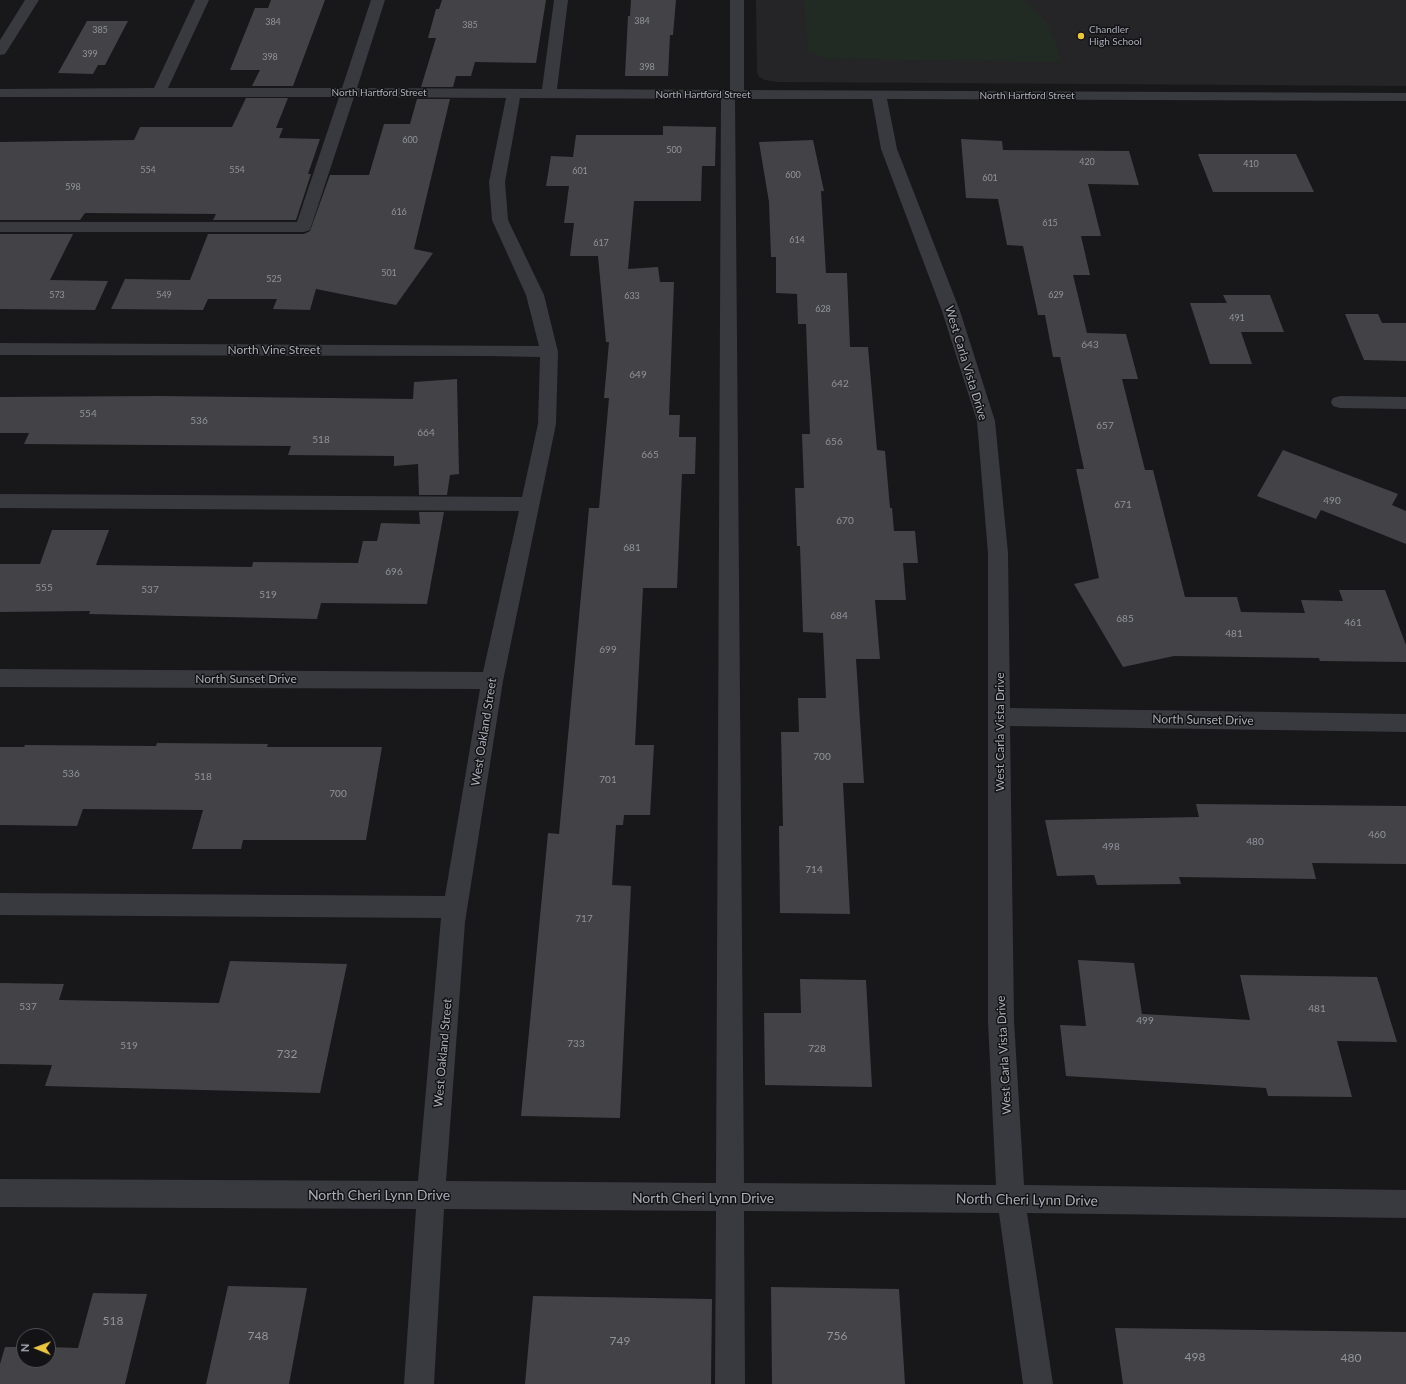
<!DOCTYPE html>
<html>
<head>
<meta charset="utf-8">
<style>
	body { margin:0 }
	#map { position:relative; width:1406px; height:1384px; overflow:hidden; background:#18181a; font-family:Lato,sans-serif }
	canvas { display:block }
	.north { position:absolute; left:16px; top:1328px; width:40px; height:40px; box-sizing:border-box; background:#131315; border:1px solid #505157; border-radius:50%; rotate:271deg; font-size:11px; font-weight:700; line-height:16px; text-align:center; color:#abaeb9 }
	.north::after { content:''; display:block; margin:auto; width:14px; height:18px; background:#e9c541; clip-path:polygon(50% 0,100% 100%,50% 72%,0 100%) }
</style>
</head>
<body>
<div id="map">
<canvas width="1406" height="1384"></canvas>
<div class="north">N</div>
</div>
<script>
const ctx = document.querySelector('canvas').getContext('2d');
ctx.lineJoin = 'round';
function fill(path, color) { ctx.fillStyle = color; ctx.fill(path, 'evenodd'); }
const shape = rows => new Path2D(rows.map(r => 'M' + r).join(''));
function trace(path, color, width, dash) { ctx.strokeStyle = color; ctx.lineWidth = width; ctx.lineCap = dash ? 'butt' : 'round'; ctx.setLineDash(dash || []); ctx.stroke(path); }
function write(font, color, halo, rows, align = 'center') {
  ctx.font = font + ' Lato,sans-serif'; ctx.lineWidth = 3; ctx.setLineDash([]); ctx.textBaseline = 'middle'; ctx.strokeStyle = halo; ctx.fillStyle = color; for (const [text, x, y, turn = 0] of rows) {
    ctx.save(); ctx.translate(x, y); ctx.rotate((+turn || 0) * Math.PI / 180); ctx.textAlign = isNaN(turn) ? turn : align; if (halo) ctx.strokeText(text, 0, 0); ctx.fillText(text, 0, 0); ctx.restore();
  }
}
fill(shape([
	[756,0,1406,0,1406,86,777,82,765,80,759,77,757,72]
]), '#252427');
fill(shape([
	[804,0,1024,0,1045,21,1056,40,1061,62,826,59,808,51]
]), '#222a24');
fill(shape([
	[271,0,325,0,293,86,252,86,260,70,230,70,255,8,268,8],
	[442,0,546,0,536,63,475,62,471,76,456,76,453,87,421,87,436,38,428,38,436,9,439,9],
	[631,0,676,0,673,35,670,35,668,76,625,76,628,16,630,16],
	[87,21,128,21,105,65,98,65,93,74,58,73],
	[246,98,288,98,276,128,283,128,279,138,320,139,308,174,311,174,296,220,213,220,216,214,85,213,80,220,0,220,0,142,134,140,140,127,232,127],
	[417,99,450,99,414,249,433,253,396,305,316,289,310,310,273,309,277,299,208,299,203,310,111,309,125,279,190,280,208,234,304,234,310,231,330,175,369,175,384,124,410,124],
	[663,126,716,127,715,166,702,166,701,201,634,201,628,269,658,267,660,282,674,282,669,415,680,415,679,437,696,437,695,474,682,474,677,588,643,588,635,745,654,745,650,815,624,815,623,825,616,825,612,885,631,886,620,1118,521,1116,548,833,559,834,589,508,599,508,609,398,604,398,609,342,606,342,598,256,570,256,574,223,564,223,569,186,546,186,551,156,573,157,576,135,663,135],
	[961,139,1002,141,1003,150,1129,151,1139,185,1088,184,1101,236,1081,236,1090,275,1073,275,1087,333,1126,334,1138,379,1122,379,1145,470,1153,470,1185,597,1237,597,1241,612,1305,613,1301,600,1343,601,1339,590,1385,590,1406,645,1406,662,1320,661,1319,658,1174,656,1123,667,1074,584,1099,578,1076,469,1084,469,1060,357,1053,357,1045,315,1038,315,1023,246,1007,245,998,199,966,198],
	[813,140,824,191,821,191,826,273,847,273,850,347,868,347,877,450,885,451,890,508,892,508,894,531,915,531,918,563,903,563,906,600,875,600,880,659,856,659,864,783,843,783,850,914,780,913,779,826,783,826,781,732,799,732,798,698,826,698,823,633,803,632,800,546,797,546,795,488,804,488,802,434,810,434,806,324,798,324,797,294,776,293,776,257,771,257,769,202,759,142],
	[1198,154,1296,154,1314,192,1213,192],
	[0,234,73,234,50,280,108,281,95,310,0,309],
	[1223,295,1270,295,1284,332,1241,332,1252,364,1210,364,1190,303,1227,303],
	[1345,314,1378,314,1382,323,1406,323,1406,361,1364,360],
	[457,379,459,474,450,475,447,495,419,495,418,464,394,466,394,456,288,455,291,446,24,444,29,433,0,433,0,397,159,396,413,399,414,382],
	[1283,450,1398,494,1392,505,1406,511,1406,544,1321,510,1316,519,1257,496],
	[419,512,444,512,427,604,321,603,317,619,89,614,90,611,0,612,0,564,40,564,52,530,109,530,96,565,252,567,253,562,358,563,363,541,377,541,381,523,420,524],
	[157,743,268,744,267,747,382,747,366,840,243,840,241,849,192,849,203,810,83,809,77,826,0,825,0,747,24,747,25,745,156,746],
	[1196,804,1406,806,1406,864,1312,863,1316,879,1179,877,1181,884,1097,885,1094,875,1057,876,1045,820,1199,817],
	[1078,960,1134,963,1142,1014,1250,1020,1240,975,1377,977,1397,1042,1337,1041,1352,1097,1268,1096,1266,1088,1066,1076,1060,1025,1086,1026],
	[230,961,347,964,320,1093,45,1086,52,1065,0,1064,0,983,64,984,59,1000,219,1003],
	[800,979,866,980,872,1087,765,1085,764,1013,801,1013],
	[228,1286,307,1288,289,1384,206,1384],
	[771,1287,899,1289,905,1384,772,1384],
	[93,1293,147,1294,125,1384,0,1384,0,1364,5,1347,24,1347,24,1360,48,1360,48,1347,78,1348],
	[533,1296,712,1299,711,1384,525,1384],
	[1115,1328,1406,1332,1406,1384,1123,1384]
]), '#434347');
fill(shape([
	[25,0,39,0,5,54,0,55,0,40,25,0],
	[195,0,209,0,168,88,342,88,371,0,385,0,357,88,542,89,554,0,568,0,557,89,730,90,730,0,744,0,744,90,1406,93,1406,101,887,99,897,149,960,311,995,421,1008,553,1010,708,1406,714,1406,732,1010,726,1014,1021,1024,1185,1406,1190,1406,1218,1027,1213,1053,1384,1023,1384,999,1213,744,1211,745,1384,715,1384,716,1211,444,1209,434,1384,404,1384,416,1209,0,1207,0,1179,418,1181,441,918,0,915,0,893,445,896,480,689,0,687,0,669,483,672,519,511,0,508,0,494,522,497,538,424,540,357,489,356,0,355,0,343,539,346,526,295,492,220,489,182,506,98,354,97,310,230,304,232,0,232,0,222,297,222,339,97,0,97,0,89,154,88,195,0],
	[520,98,721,99,716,1183,446,1181,465,922,503,681,556,424,558,352,544,295,508,220,505,182,520,98],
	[735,99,872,99,881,149,942,311,977,421,988,553,988,1021,996,1185,744,1183,735,99],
	[1340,396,1406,397,1406,409,1340,408,1333,406,1331,402,1333,398,1340,396]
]), '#393a3f');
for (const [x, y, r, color] of [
	[1081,36,4,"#e9c541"]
]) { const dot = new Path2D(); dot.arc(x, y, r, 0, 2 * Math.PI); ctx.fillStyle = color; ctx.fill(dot); trace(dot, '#131315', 1.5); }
write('9px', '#91939c', null, [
	["384",642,21],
	["384",273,22],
	["385",470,25],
	["385",100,30],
	["399",90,54],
	["398",270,57],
	["398",647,67],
	["600",410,140],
	["500",674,150],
	["420",1087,162],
	["410",1251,164],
	["554",148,170],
	["554",237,170],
	["601",580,171],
	["600",793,175],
	["601",990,178],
	["598",73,187],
	["616",399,212],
	["615",1050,223],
	["614",797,240],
	["617",601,243],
	["501",389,273],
	["525",274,279],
	["573",57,295],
	["549",164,295],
	["629",1056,295],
	["633",632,296],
	["628",823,309],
	["491",1237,318]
]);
write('10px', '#abaeb9', '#131315', [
	["Chandler",1089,30],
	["High School",1089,42]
], 'left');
write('10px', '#abaeb9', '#131315', [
	["North Hartford Street",379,93],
	["North Hartford Street",703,95],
	["North Hartford Street",1027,96]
]);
write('10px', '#91939c', null, [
	["643",1090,345],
	["649",638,375],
	["642",840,384],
	["554",88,414],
	["536",199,421],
	["657",1105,426],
	["664",426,433],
	["518",321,440],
	["656",834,442],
	["665",650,455],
	["490",1332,501],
	["671",1123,505],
	["670",845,521],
	["681",632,548],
	["696",394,572],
	["555",44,588],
	["537",150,590],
	["519",268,595],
	["684",839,616],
	["685",1125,619],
	["461",1353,623],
	["481",1234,634],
	["699",608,650],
	["700",822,757],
	["536",71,774],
	["518",203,777],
	["701",608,780],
	["700",338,794],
	["460",1377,835],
	["480",1255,842],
	["498",1111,847],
	["714",814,870],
	["717",584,919],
	["537",28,1007],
	["481",1317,1009],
	["499",1145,1021],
	["733",576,1044],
	["519",129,1046],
	["728",817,1049]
]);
write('12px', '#abaeb9', '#131315', [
	["North Vine Street",274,350],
	["West Carla Vista Drive",966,363,73],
	["North Sunset Drive",246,679],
	["North Sunset Drive",1203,720,1],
	["West Oakland Street",484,732,-81],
	["West Carla Vista Drive",1000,732,-90],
	["West Oakland Street",443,1053,-85],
	["West Carla Vista Drive",1004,1055,-93]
]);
write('12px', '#91939c', null, [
	["732",287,1054],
	["518",113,1321],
	["748",258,1336],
	["756",837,1336],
	["749",620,1341],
	["498",1195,1357],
	["480",1351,1358]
]);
write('14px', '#abaeb9', '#131315', [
	["North Cheri Lynn Drive",379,1195],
	["North Cheri Lynn Drive",703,1198],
	["North Cheri Lynn Drive",1027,1200,1]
]);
</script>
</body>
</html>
